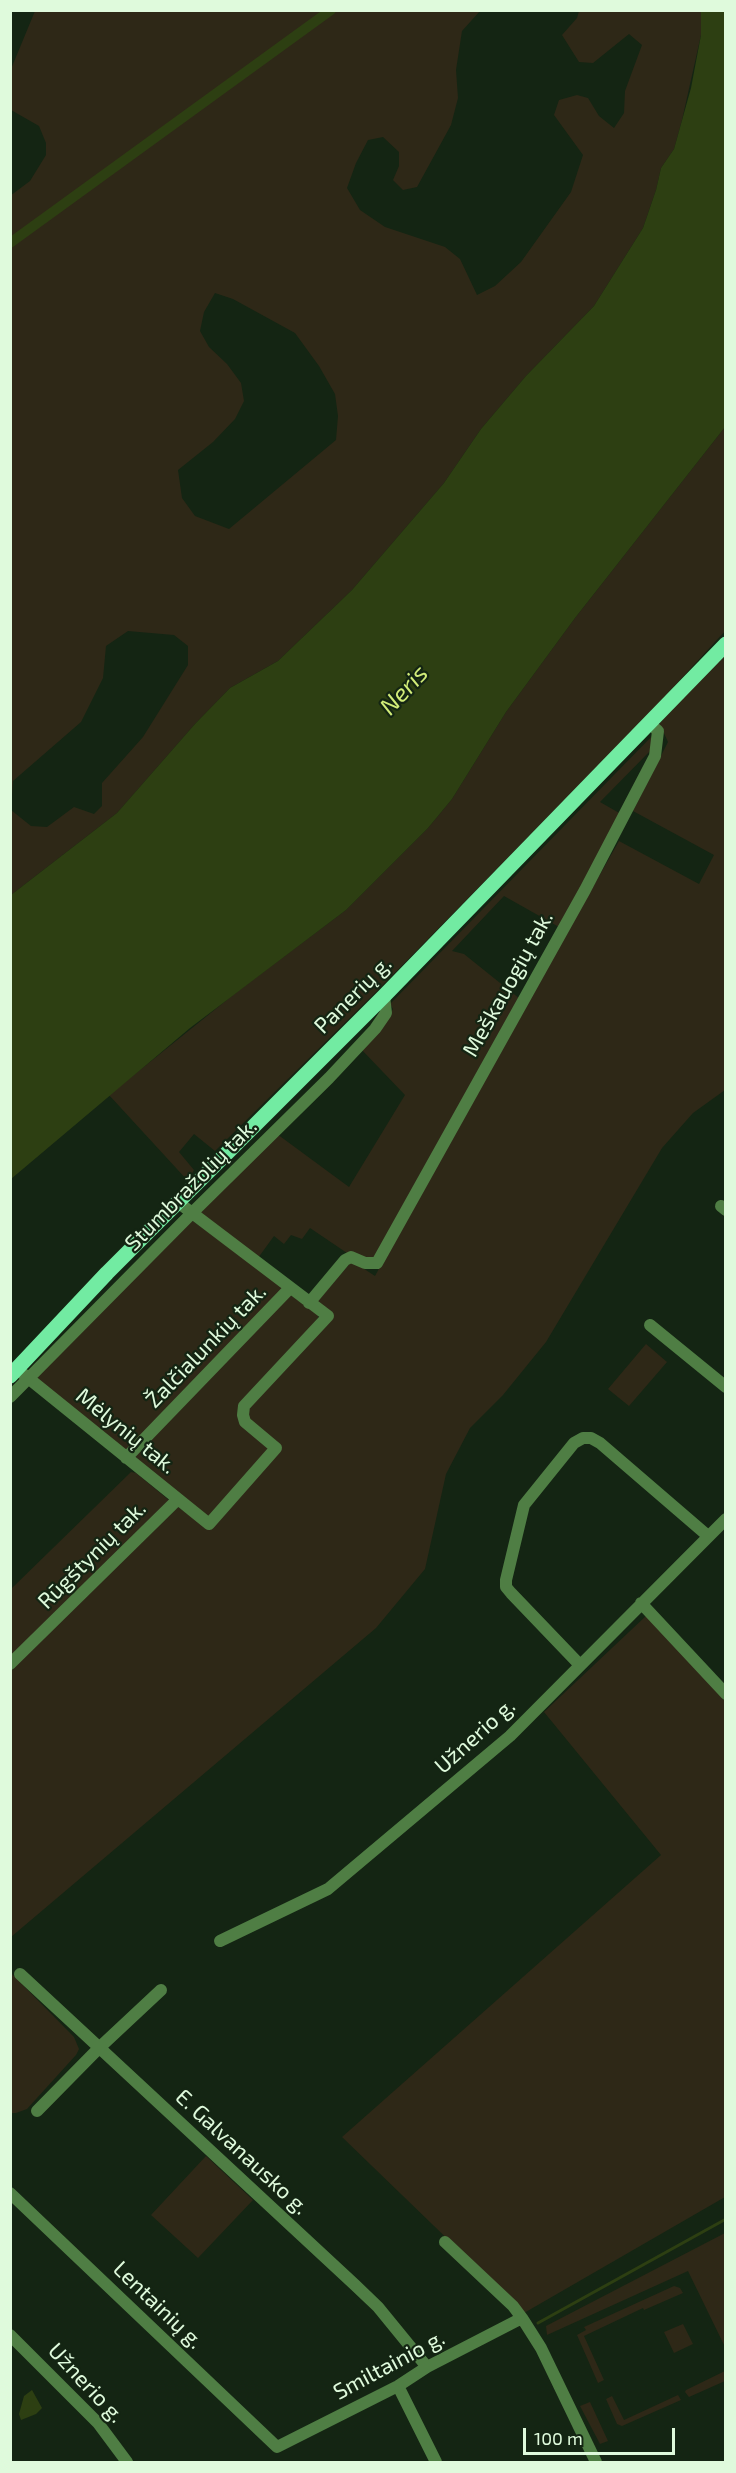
<!DOCTYPE html>
<html>
<head>
<meta charset="utf-8">
<style>
	body { margin:0 }
	#map { position:relative; width:736px; height:2473px; overflow:hidden; background:#142513; font-family:"Exo 2",sans-serif }
	canvas { display:block }
	.frame { position:absolute; inset:0; border:12px solid #dffadc; pointer-events:none }
	.scale { position:absolute; left:523px; top:2428px; width:152px; height:27px; box-sizing:border-box; border:3px solid #dffadc; border-top:0; padding-left:8px; font-size:18px; line-height:21px; white-space:nowrap; color:#dffadc; -webkit-text-stroke:4px #142513; paint-order:stroke }
</style>
</head>
<body>
<div id="map">
<canvas width="736" height="2473"></canvas>
<div class="frame"></div>
<div class="scale">100 m</div>
</div>
<script>
const ctx = document.querySelector('canvas').getContext('2d');
ctx.lineJoin = 'round';
function fill(path, color) { ctx.fillStyle = color; ctx.fill(path, 'evenodd'); }
const shape = rows => new Path2D(rows.map(r => 'M' + r).join(''));
function trace(path, color, width, dash) { ctx.strokeStyle = color; ctx.lineWidth = width; ctx.lineCap = dash ? 'butt' : 'round'; ctx.setLineDash(dash || []); ctx.stroke(path); }
function write(font, color, halo, rows, align = 'center') {
  ctx.font = font + ' "Exo 2",sans-serif'; ctx.lineWidth = 4.5; ctx.setLineDash([]); ctx.textBaseline = 'middle'; ctx.strokeStyle = halo; ctx.fillStyle = color; for (const [text, x, y, turn = 0] of rows) {
    ctx.save(); ctx.translate(x, y); ctx.rotate((+turn || 0) * Math.PI / 180); ctx.textAlign = isNaN(turn) ? turn : align; if (halo) ctx.strokeText(text, 0, 0); ctx.fillText(text, 0, 0); ctx.restore();
  }
}
fill(shape([
	[35,11,480,11,462,31,456,70,458,98,451,125,417,187,403,190,393,180,399,166,399,152,383,137,368,140,356,163,347,188,360,210,385,227,445,247,460,259,477,295,495,286,521,262,571,192,583,155,554,115,559,100,577,95,588,98,599,116,614,128,624,113,625,91,642,45,629,34,593,63,579,62,562,35,577,18,579,11,701,11,701,35,682,120,674,149,661,168,656,190,643,228,594,306,526,376,481,429,444,483,352,590,278,661,230,688,195,724,117,813,11,895,10,196,30,181,46,155,46,143,39,126,11,110,11,69],
	[215,293,233,299,295,333,319,366,335,394,338,416,336,440,229,529,195,516,182,498,178,470,213,442,235,419,244,401,241,383,227,364,209,347,200,331,204,312],
	[128,631,174,635,188,646,188,665,143,737,102,783,102,806,94,814,74,807,47,827,31,826,11,810,13,781,81,722,103,678,106,646],
	[725,427,725,631,646,717,377,991,215,1151,194,1134,179,1152,194,1170,188,1181,109,1095,233,995,346,910,428,828,452,799,506,712,575,618],
	[723,654,726,655,725,1090,693,1113,662,1148,546,1342,503,1395,470,1428,446,1474,425,1569,376,1628,11,1937,11,1670,178,1507,208,1528,280,1450,248,1418,246,1411,325,1323,316,1303,352,1261,375,1276,467,1108,619,841,699,884,714,855,633,811,668,742,658,720],
	[655,733,653,748,600,802,621,814,559,927,504,896,452,951,464,954,520,999,375,1258,368,1259,347,1253,310,1228,302,1239,291,1235,284,1244,274,1236,258,1258,199,1213,277,1134,349,1187,405,1095,360,1048,386,1020,393,1009,390,1004],
	[190,1219,284,1287,126,1455,36,1378],
	[288,1293,318,1315,318,1318,240,1411,271,1448,208,1520,130,1458],
	[646,1344,667,1362,629,1406,608,1389],
	[131,1472,136,1473,170,1501,11,1659,11,1589],
	[647,1615,725,1701,725,2197,524,2313,342,2137,661,1855,544,1712],
	[10,1972,74,2037,79,2049,76,2055,27,2109,16,2113,10,2113],
	[206,2156,253,2200,198,2258,151,2215],
	[725,2233,725,2347,688,2271,547,2335,546,2326],
	[674,2286,680,2288,683,2293,644,2310,643,2308,584,2336,604,2380,598,2383,577,2335,586,2330,584,2327],
	[683,2324,693,2344,674,2353,664,2332],
	[725,2371,725,2381,689,2397,685,2392,686,2390],
	[678,2395,681,2400,622,2426,617,2424,606,2399,612,2396,624,2420],
	[590,2402,608,2441,600,2444,580,2406]
]), '#2e2817');
fill(shape([
	[701,11,725,11,725,427,575,618,506,712,452,799,428,828,346,910,190,1028,11,1179,11,895,117,813,195,724,230,688,278,661,352,590,444,483,481,429,526,376,594,306,643,228,656,190,661,168,674,149,691,88,701,35],
	[32,2390,42,2408,36,2414,21,2420,19,2414,24,2396]
]), '#2d3f12');
trace(shape([
	[538,2323,726,2219]
]), '#2d3f12', 3);
trace(shape([
	[10,243,331,10]
]), '#2d3f12', 10);
trace(shape([
	[721,1206,726,1210],
	[309,1303,345,1260,351,1257,365,1263,377,1263,585,890,655,756,658,731,649,723],
	[650,1325,726,1387],
	[17,1369,209,1524,276,1448,245,1422,243,1415,244,1406,328,1316,179,1203],
	[10,1397,193,1212,329,1078,375,1029,386,1013,384,996],
	[126,1458,290,1288],
	[641,1603,726,1694],
	[10,1664,177,1500],
	[579,1664,511,1593,506,1587,506,1580,524,1505,574,1443,583,1438,591,1438,600,1443,708,1536],
	[220,1941,328,1889,510,1736,726,1519],
	[20,1974,355,2285,378,2307,427,2367],
	[37,2111,99,2048,161,1990],
	[10,2193,277,2447,398,2386,427,2367,522,2318],
	[445,2242,513,2306,522,2318,541,2348,596,2462],
	[10,2335,98,2423,127,2462],
	[398,2386,436,2462]
]), '#4f7e44', 12);
trace(shape([
	[10,1376,107,1273,384,996,726,644]
]), '#72eba2', 15);
write('22px', '#dffadc', '#142513', [
	["Meškauogių tak.",508,984,-61],
	["Panerių g.",353,995,-45],
	["Stumbražolių tak.",191,1185,-45],
	["Žalčialunkių tak.",206,1346,-46],
	["Mėlynių tak.",126,1431,39],
	["Rūgštynių tak.",92,1555,-45],
	["Užnerio g.",475,1736,-42],
	["E. Galvanausko g.",242,2152,43],
	["Lentainių g.",158,2305,44],
	["Smiltainio g.",389,2365,-28],
	["Užnerio g.",86,2383,47]
]);
write('italic 24px', '#d1ec78', '#142513', [
	["Neris",404,690,-47]
]);
</script>
</body>
</html>
